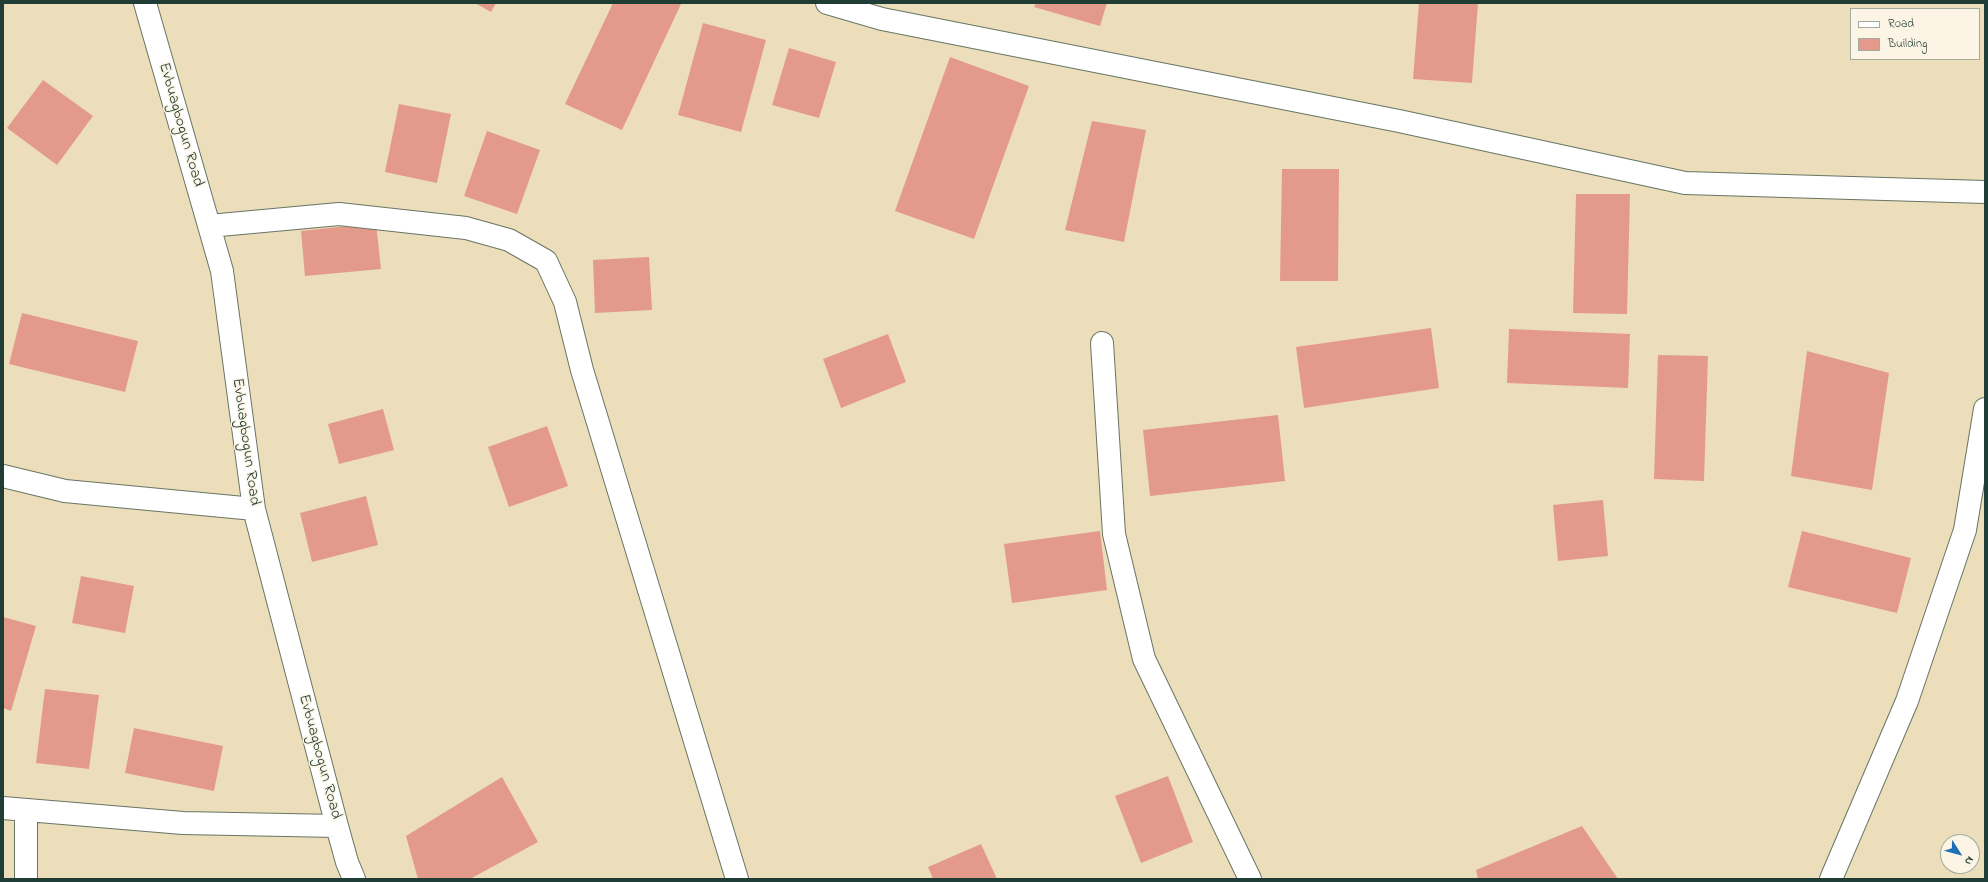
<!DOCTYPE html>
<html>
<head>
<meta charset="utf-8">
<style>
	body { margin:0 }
	#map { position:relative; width:1988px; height:882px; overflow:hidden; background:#ecdeba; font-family:"Indie Flower",sans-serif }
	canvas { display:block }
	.frame { position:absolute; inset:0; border:4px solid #1f3d34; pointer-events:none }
	.legend { position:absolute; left:1850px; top:8px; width:130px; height:52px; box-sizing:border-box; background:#fcf5e5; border:1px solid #a4ab9e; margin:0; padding:5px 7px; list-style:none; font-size:12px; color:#1f3d34 }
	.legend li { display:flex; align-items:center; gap:8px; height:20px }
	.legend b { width:20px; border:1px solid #a4ab9e }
	.north { position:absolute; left:1940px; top:834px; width:40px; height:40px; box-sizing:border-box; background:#fcf5e5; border:1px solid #a4ab9e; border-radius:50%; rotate:126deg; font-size:11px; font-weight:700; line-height:16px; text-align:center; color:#1f3d34 }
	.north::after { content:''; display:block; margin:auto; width:14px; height:18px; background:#1f6fb2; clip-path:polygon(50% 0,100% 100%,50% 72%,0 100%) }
</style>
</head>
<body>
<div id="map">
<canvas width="1988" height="882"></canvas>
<div class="frame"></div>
<ul class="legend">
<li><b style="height:5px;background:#fff"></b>Road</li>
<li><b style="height:11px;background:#e49a8b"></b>Building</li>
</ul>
<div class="north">N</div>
</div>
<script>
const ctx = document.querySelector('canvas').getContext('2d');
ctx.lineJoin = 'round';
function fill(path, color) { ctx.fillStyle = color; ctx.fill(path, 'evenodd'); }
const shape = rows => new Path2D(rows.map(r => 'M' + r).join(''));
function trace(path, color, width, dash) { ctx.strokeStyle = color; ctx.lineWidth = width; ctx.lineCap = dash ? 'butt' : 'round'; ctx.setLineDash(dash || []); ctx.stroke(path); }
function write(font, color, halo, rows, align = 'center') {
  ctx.font = font + ' "Indie Flower",sans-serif'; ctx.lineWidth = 3; ctx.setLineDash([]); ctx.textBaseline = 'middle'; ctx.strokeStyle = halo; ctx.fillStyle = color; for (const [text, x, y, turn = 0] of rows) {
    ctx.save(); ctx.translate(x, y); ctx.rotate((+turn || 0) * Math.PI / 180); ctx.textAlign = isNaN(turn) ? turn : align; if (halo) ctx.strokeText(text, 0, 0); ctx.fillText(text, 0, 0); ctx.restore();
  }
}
fill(shape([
	[475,3,496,3,491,12],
	[613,3,681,4,622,130,565,104],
	[1036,3,1107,3,1100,26,1034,7],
	[1419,3,1478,3,1472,83,1413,79],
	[703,23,766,40,741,132,678,115],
	[789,48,836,62,819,118,772,105],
	[950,57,1029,86,974,239,895,211],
	[43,80,93,116,57,165,7,128],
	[399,104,451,114,437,183,385,172],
	[1092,121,1146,130,1124,242,1065,230],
	[487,131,540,150,517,214,464,196],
	[1282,169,1339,169,1338,281,1280,281],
	[1576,194,1630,194,1627,314,1573,313],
	[376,223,381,269,305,276,301,231],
	[649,257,652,310,595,313,593,260],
	[22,313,138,341,125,392,9,364],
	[1431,328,1439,388,1304,408,1296,347],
	[1509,329,1630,334,1628,388,1507,383],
	[888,334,906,382,841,408,823,359],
	[1807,351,1889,373,1872,490,1791,476],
	[1658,355,1708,356,1704,481,1654,479],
	[383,409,394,450,339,464,328,424],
	[1278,415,1285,481,1150,496,1143,430],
	[547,426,568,486,509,507,488,447],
	[366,496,378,545,312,562,300,513],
	[1603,500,1608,556,1558,561,1553,505],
	[1100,531,1107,590,1012,603,1004,544],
	[1802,531,1911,558,1897,613,1788,587],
	[81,576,134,586,125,633,72,623],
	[3,617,36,626,11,711,3,708],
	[45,689,99,695,89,769,36,763],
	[134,728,223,746,214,791,125,773],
	[1168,776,1193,842,1141,863,1115,796],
	[502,777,538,842,470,879,418,879,406,836],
	[1582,826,1618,879,1478,879,1476,870],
	[981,844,997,879,933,879,928,867]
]), '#e49a8b');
const street = shape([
	[145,3,222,271,254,509,337,826,347,862,354,879],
	[827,3,882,19,1399,121,1685,183,1985,192],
	[209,226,339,214,466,228,509,240,546,261,565,302,582,370,737,879],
	[1102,343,1114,534,1144,659,1250,879],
	[3,476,65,491,254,509],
	[3,808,183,823,337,826],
	[26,879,26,810],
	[1831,879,1907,701,1965,530,1985,409]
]);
trace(street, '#677563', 24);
trace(street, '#fff', 22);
write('16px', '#1f3d34', '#fcf5e5', [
	["Evbuagbogun Road",180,125,74],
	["Evbuagbogun Road",245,442,82],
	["Evbuagbogun Road",319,757,75]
]);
</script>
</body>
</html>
